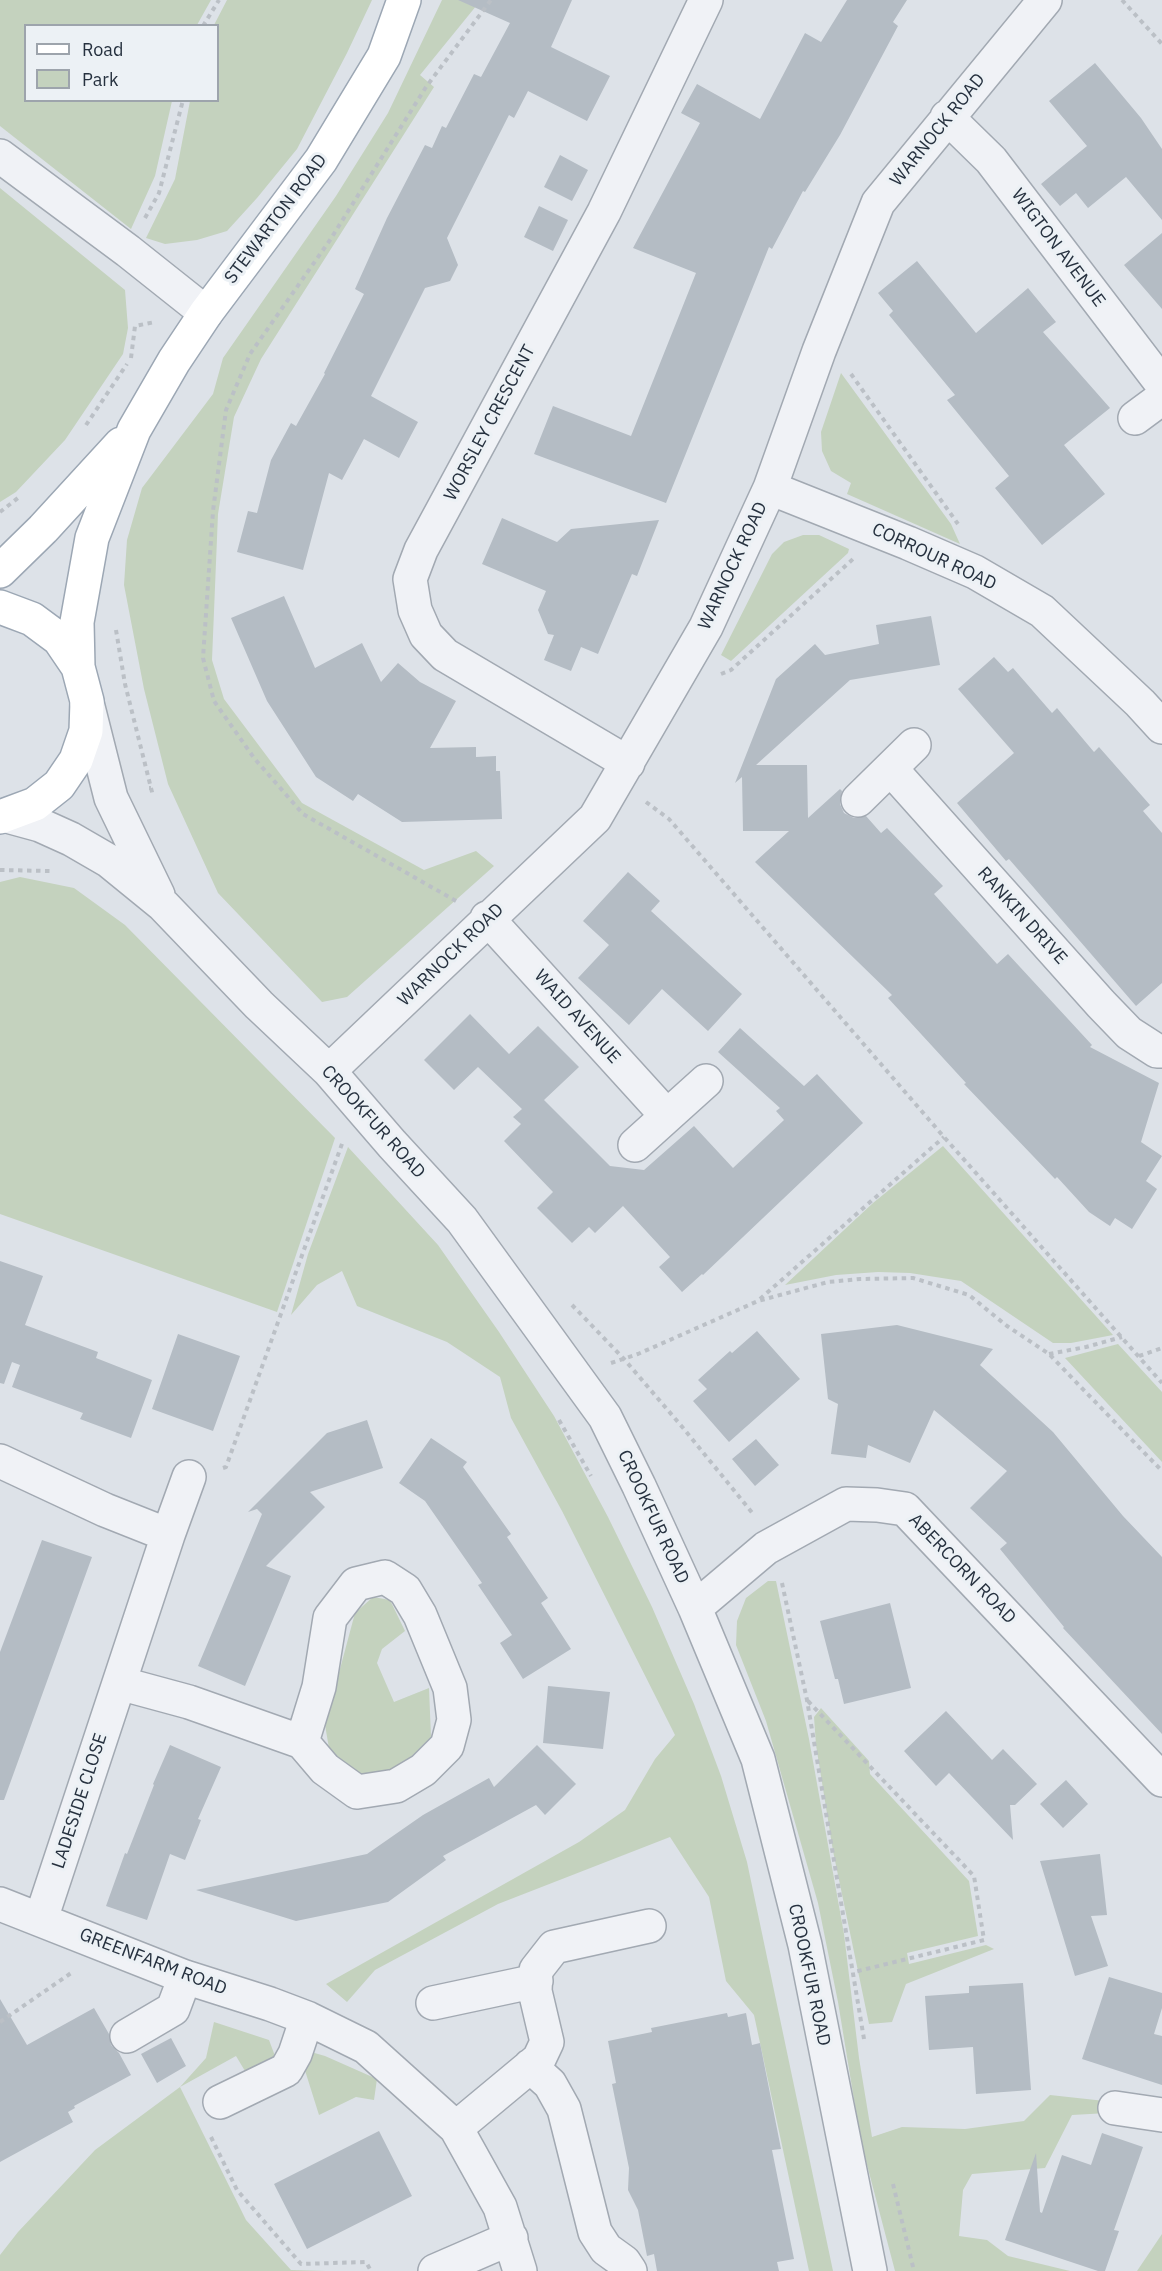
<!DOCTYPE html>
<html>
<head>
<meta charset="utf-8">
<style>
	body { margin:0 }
	#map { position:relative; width:1162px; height:2271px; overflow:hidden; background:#dde2e8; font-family:"IBM Plex Sans",sans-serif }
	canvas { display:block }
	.legend { position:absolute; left:24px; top:24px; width:195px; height:78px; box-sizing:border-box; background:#ecf1f5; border:2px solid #9da4ac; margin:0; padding:8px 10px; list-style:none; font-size:18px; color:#26313f }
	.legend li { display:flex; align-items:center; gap:12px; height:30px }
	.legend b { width:30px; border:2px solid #9da4ac }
</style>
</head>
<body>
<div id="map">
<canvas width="1162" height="2271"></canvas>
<ul class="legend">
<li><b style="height:8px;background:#fff"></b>Road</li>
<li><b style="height:16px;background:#c4d2be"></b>Park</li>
</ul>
</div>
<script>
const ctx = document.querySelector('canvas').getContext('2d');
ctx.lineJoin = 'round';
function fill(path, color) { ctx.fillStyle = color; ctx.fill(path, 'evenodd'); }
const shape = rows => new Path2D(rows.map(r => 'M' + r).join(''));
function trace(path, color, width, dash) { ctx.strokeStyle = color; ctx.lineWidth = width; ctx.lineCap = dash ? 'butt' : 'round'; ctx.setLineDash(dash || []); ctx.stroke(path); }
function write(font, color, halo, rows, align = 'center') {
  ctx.font = font + ' "IBM Plex Sans",sans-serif'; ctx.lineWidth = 6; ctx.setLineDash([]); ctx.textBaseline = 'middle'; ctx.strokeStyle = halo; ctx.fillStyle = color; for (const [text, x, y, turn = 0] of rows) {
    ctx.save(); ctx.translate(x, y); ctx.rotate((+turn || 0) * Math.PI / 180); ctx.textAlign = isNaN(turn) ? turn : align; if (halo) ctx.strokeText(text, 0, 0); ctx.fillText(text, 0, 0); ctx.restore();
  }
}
fill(shape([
	[0,0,211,0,197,25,26,26,26,100,172,101,155,176,131,229,0,126],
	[227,0,372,0,347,53,297,149,257,198,227,231,197,240,165,244,146,238,175,179,190,101,218,100,218,26,214,25],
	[442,0,481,0,420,75,434,87,261,359,234,417,218,514,212,660,224,699,302,803,424,870,476,851,494,866,347,997,322,1002,218,893,168,784,144,689,124,585,127,540,142,488,213,394,223,358,336,196,388,113],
	[0,188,125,290,128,328,123,354,65,440,16,492,0,502],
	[841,373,951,524,960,544,847,494,851,483,831,471,822,451,821,432],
	[803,535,819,535,849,549,848,553,731,661,721,655,772,554,784,542],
	[20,877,74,888,125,925,335,1138,277,1312,0,1214,0,882],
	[943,1146,1113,1335,1071,1343,1053,1343,961,1281,910,1273,878,1272,836,1275,785,1285,873,1203],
	[348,1147,438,1245,499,1332,554,1416,608,1517,652,1607,694,1704,721,1776,747,1862,833,2271,809,2271,754,2015,726,1981,709,1897,670,1837,498,1904,375,1970,347,2002,326,1984,579,1842,625,1810,655,1759,675,1735,562,1511,511,1418,500,1377,447,1342,357,1306,342,1271,317,1285,291,1315,308,1254],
	[1118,1344,1162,1392,1162,1462,1065,1358],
	[768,1581,776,1581,809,1739,844,1934,859,2058,872,2137,902,2127,965,2129,1024,2121,1050,2095,1114,2102,1108,2113,1072,2115,1045,2168,972,2174,963,2190,959,2236,987,2240,1008,2256,1070,2271,895,2271,861,2142,838,2002,818,1903,766,1721,736,1645,737,1621,746,1598],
	[373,1597,390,1600,405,1631,382,1649,377,1663,394,1702,429,1688,431,1737,398,1770,362,1781,330,1754,325,1725,355,1613],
	[821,1708,869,1761,870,1774,969,1881,978,1936,907,1953,909,1964,986,1945,994,1949,906,1984,892,2022,869,2024,833,1851,816,1745,814,1717],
	[214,2022,269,2040,275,2056,259,2067,245,2071,236,2056,180,2087,246,2220,291,2270,326,2271,0,2271,0,2255,18,2232,95,2150,180,2087,206,2058],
	[311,2052,325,2056,377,2079,374,2100,356,2097,319,2115,302,2061],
	[1162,2234,1162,2271,1137,2271]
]), '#c4d2be');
fill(shape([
	[458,0,572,0,551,47,610,76,587,121,528,91,514,118,509,115,447,238,458,265,450,281,425,288,371,396,418,422,399,458,364,439,342,480,329,473,303,570,237,552,248,511,257,513,271,460,291,423,296,426,325,374,324,373,364,294,355,289,387,218,425,145,432,148,442,126,446,128,474,74,481,77,510,23],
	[847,0,907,0,893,22,898,26,840,135,805,192,803,191,772,249,769,247,666,503,534,454,553,406,631,436,696,273,633,248,700,123,681,113,697,84,760,119,805,33,821,42],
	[1095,63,1141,118,1162,149,1162,220,1126,177,1088,208,1076,193,1060,206,1041,184,1087,146,1049,101],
	[560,155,588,170,572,201,544,187],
	[539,206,568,220,553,251,524,237],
	[1162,233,1162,309,1124,265],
	[917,261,976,333,1028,288,1056,322,1043,332,1110,408,1064,445,1105,494,1042,545,995,488,1009,476,947,400,955,395,889,315,893,311,878,293],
	[502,518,557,542,571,529,659,520,637,576,632,574,598,654,581,647,571,671,544,660,554,635,548,634,538,610,546,591,482,564],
	[284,596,315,668,362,643,381,682,398,663,420,682,456,701,430,748,476,747,476,757,496,756,496,771,500,771,502,819,402,822,358,794,353,801,316,777,267,701,231,618],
	[931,616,940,665,850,680,756,765,807,765,808,818,840,789,842,791,840,804,844,813,854,818,866,816,881,833,887,828,943,886,934,894,997,964,1008,954,1092,1045,1090,1047,1159,1083,1141,1142,1162,1156,1146,1181,1157,1189,1132,1229,1115,1218,1110,1226,1089,1212,1057,1177,1055,1179,964,1084,966,1083,888,998,892,995,755,862,789,831,743,831,742,777,735,783,776,679,815,644,825,655,879,644,876,625],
	[994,657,1008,672,1013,668,1052,713,1057,708,1094,752,1099,747,1150,805,1143,811,1162,833,1162,983,1136,1006,1009,859,1006,861,957,803,1014,753,958,689],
	[628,872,660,901,651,911,742,994,708,1031,662,989,629,1025,578,978,609,945,583,921],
	[470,1014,509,1054,538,1026,579,1067,544,1100,610,1166,644,1170,694,1126,733,1168,784,1120,776,1111,780,1108,718,1052,740,1028,804,1086,817,1074,863,1123,703,1275,702,1274,682,1292,659,1267,670,1257,623,1206,595,1233,589,1227,572,1243,537,1208,553,1192,504,1141,521,1124,513,1117,522,1109,478,1067,454,1090,424,1060],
	[0,1261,43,1276,25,1325,98,1352,96,1358,152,1380,131,1438,80,1419,83,1413,12,1387,20,1365,12,1362,4,1384,0,1383],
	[897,1325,993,1349,980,1365,1053,1432,1123,1516,1162,1557,1162,1734,1063,1628,1064,1627,1000,1549,1007,1543,970,1508,1007,1471,934,1410,910,1463,868,1445,866,1458,831,1454,838,1404,828,1399,821,1334],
	[757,1331,800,1379,729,1442,693,1401,707,1389,698,1380,730,1351,732,1353],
	[178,1334,240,1356,213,1431,152,1409],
	[367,1420,383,1468,310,1492,325,1507,266,1566,291,1576,245,1686,198,1666,262,1514,257,1509,248,1512,327,1433],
	[431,1438,467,1462,463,1467,511,1534,507,1537,548,1598,541,1603,571,1649,523,1679,500,1643,512,1635,478,1585,482,1583,425,1501,399,1483],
	[756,1439,779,1465,755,1486,732,1459],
	[42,1540,92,1557,4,1800,0,1800,0,1652],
	[890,1603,911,1688,844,1704,838,1679,835,1679,820,1621],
	[548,1686,610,1692,603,1749,543,1743],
	[946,1711,992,1760,1003,1749,1037,1784,1015,1805,1010,1805,1013,1840,949,1773,936,1786,904,1751],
	[170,1745,221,1767,198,1819,201,1820,185,1860,170,1854,147,1920,106,1906,125,1853,127,1854,154,1785,153,1784],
	[537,1745,576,1784,545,1815,536,1805,443,1856,446,1860,388,1902,296,1921,196,1890,367,1854,423,1815,489,1778,494,1787],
	[1066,1780,1088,1804,1063,1828,1040,1804],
	[1100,1854,1107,1915,1091,1916,1108,1966,1075,1976,1040,1861],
	[1109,1977,1162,1993,1162,2008,1154,2034,1162,2036,1162,2085,1082,2059],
	[1023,1983,1031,2090,976,2094,973,2047,929,2050,925,1996,969,1993,969,1986],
	[0,1999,27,2045,94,2008,109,2034,111,2045,119,2053,131,2075,74,2106,75,2108,68,2112,73,2122,0,2162],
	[727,2013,728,2017,746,2013,752,2045,760,2043,781,2149,772,2150,794,2259,777,2262,779,2271,657,2271,654,2254,647,2256,638,2210,628,2190,629,2168,612,2084,616,2083,608,2041,652,2032,651,2028],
	[171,2038,186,2066,157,2083,141,2054],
	[379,2131,412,2196,307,2249,274,2184],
	[1102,2133,1143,2147,1114,2230,1119,2231,1105,2271,1098,2271,1005,2240,1036,2153,1040,2212,1042,2213,1062,2155,1091,2165]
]), '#b4bcc4');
const minor = shape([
	[947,117,991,160,1162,384],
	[0,156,128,251,206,313],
	[1135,418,1162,398],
	[770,488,908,543,975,572,1042,611,1140,703,1162,727],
	[87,703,111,798,158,895],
	[628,763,445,655,426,635,415,610,410,579,421,550,604,212,706,0],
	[891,769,1101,1004,1129,1033,1157,1051,1162,1051],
	[858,800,914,745],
	[7,816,40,825,71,839,109,861,163,905,259,1005,329,1071,392,1144,462,1220,605,1417,639,1486,695,1608,758,1759,805,1945,870,2271],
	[487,918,667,1116],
	[329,1071,595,818,706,627,770,488,819,351,878,203,1045,0],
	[635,1145,706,1081],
	[0,1461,105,1510,168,1535,41,1919],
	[168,1535,189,1477],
	[695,1608,766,1548,846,1504,877,1505,905,1509,1162,1780],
	[119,1683,189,1702,302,1742,325,1769,357,1792,396,1786,423,1770,447,1746,454,1720,450,1688,420,1615,405,1590,385,1577,356,1584,330,1618,319,1687,302,1742],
	[0,1904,185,1977,270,2004,307,2018,366,2047,456,2128,500,2207,520,2271],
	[433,2003,536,1981],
	[127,2036,173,2009,185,1977],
	[530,2066,550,2084,564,2109,595,2232,606,2249,624,2262,630,2271],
	[220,2102,286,2070,295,2054,307,2018],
	[1115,2108,1162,2115],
	[456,2128,539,2059,547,2042,535,1991,536,1970,554,1947,649,1926],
	[435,2271,511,2238]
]);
const major = shape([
	[0,571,43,529,121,444],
	[0,607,32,619,59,639,78,667,87,701,86,731,76,760,59,785,35,804,0,817],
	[78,667,77,622,92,538,134,430,174,361,206,313,321,160,384,56,404,0]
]);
trace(minor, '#a2a9b2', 36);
trace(major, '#9ca7b4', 36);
trace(shape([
	[1122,0,1162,44],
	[203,26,219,0],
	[145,218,159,193,183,100],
	[131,358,135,326,155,322],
	[851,374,958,524],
	[86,425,127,364],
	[0,512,18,498],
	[116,630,125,684,151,788,149,788],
	[721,674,731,670,853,559],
	[151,788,153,796],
	[646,802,669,819,944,1137,1162,1383],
	[0,870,50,871],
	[456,901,303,814,254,758,214,701,203,658,213,511,226,410,250,354,330,240,426,87,491,0],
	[760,1299,944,1137],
	[572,1305,624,1359,684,1429,754,1515],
	[1049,1354,1086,1347,1122,1337],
	[1139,1356,1162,1348],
	[611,1363,638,1354,758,1301,828,1282,860,1279,913,1278,969,1295,1007,1326,1049,1354,1162,1471],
	[559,1420,591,1476],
	[223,1468,226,1467,343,1141],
	[782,1583,807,1700,864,2039],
	[808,1701,974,1876,984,1940,854,1972],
	[0,2022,74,1971],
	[211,2137,237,2190,301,2264,366,2262,371,2271],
	[893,2184,914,2271]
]), '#bbc0c6', 4, [4.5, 4.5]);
trace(minor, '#f0f2f6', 33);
trace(major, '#fff', 33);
write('18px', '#26313f', '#ecf1f5', [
	["WARNOCK ROAD",938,130,-51],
	["STEWARTON ROAD",276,219,-53],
	["WIGTON AVENUE",1058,248,53],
	["WORSLEY CRESCENT",490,423,-62],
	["CORROUR ROAD",934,557,25],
	["WARNOCK ROAD",733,566,-65],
	["RANKIN DRIVE",1022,916,48],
	["WARNOCK ROAD",451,955,-44],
	["WAID AVENUE",577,1017,48],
	["CROOKFUR ROAD",373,1122,48],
	["CROOKFUR ROAD",653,1517,65],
	["ABERCORN ROAD",962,1569,46],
	["LADESIDE CLOSE",80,1801,-72],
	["GREENFARM ROAD",153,1962,21],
	["CROOKFUR ROAD",809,1975,78]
]);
</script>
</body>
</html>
